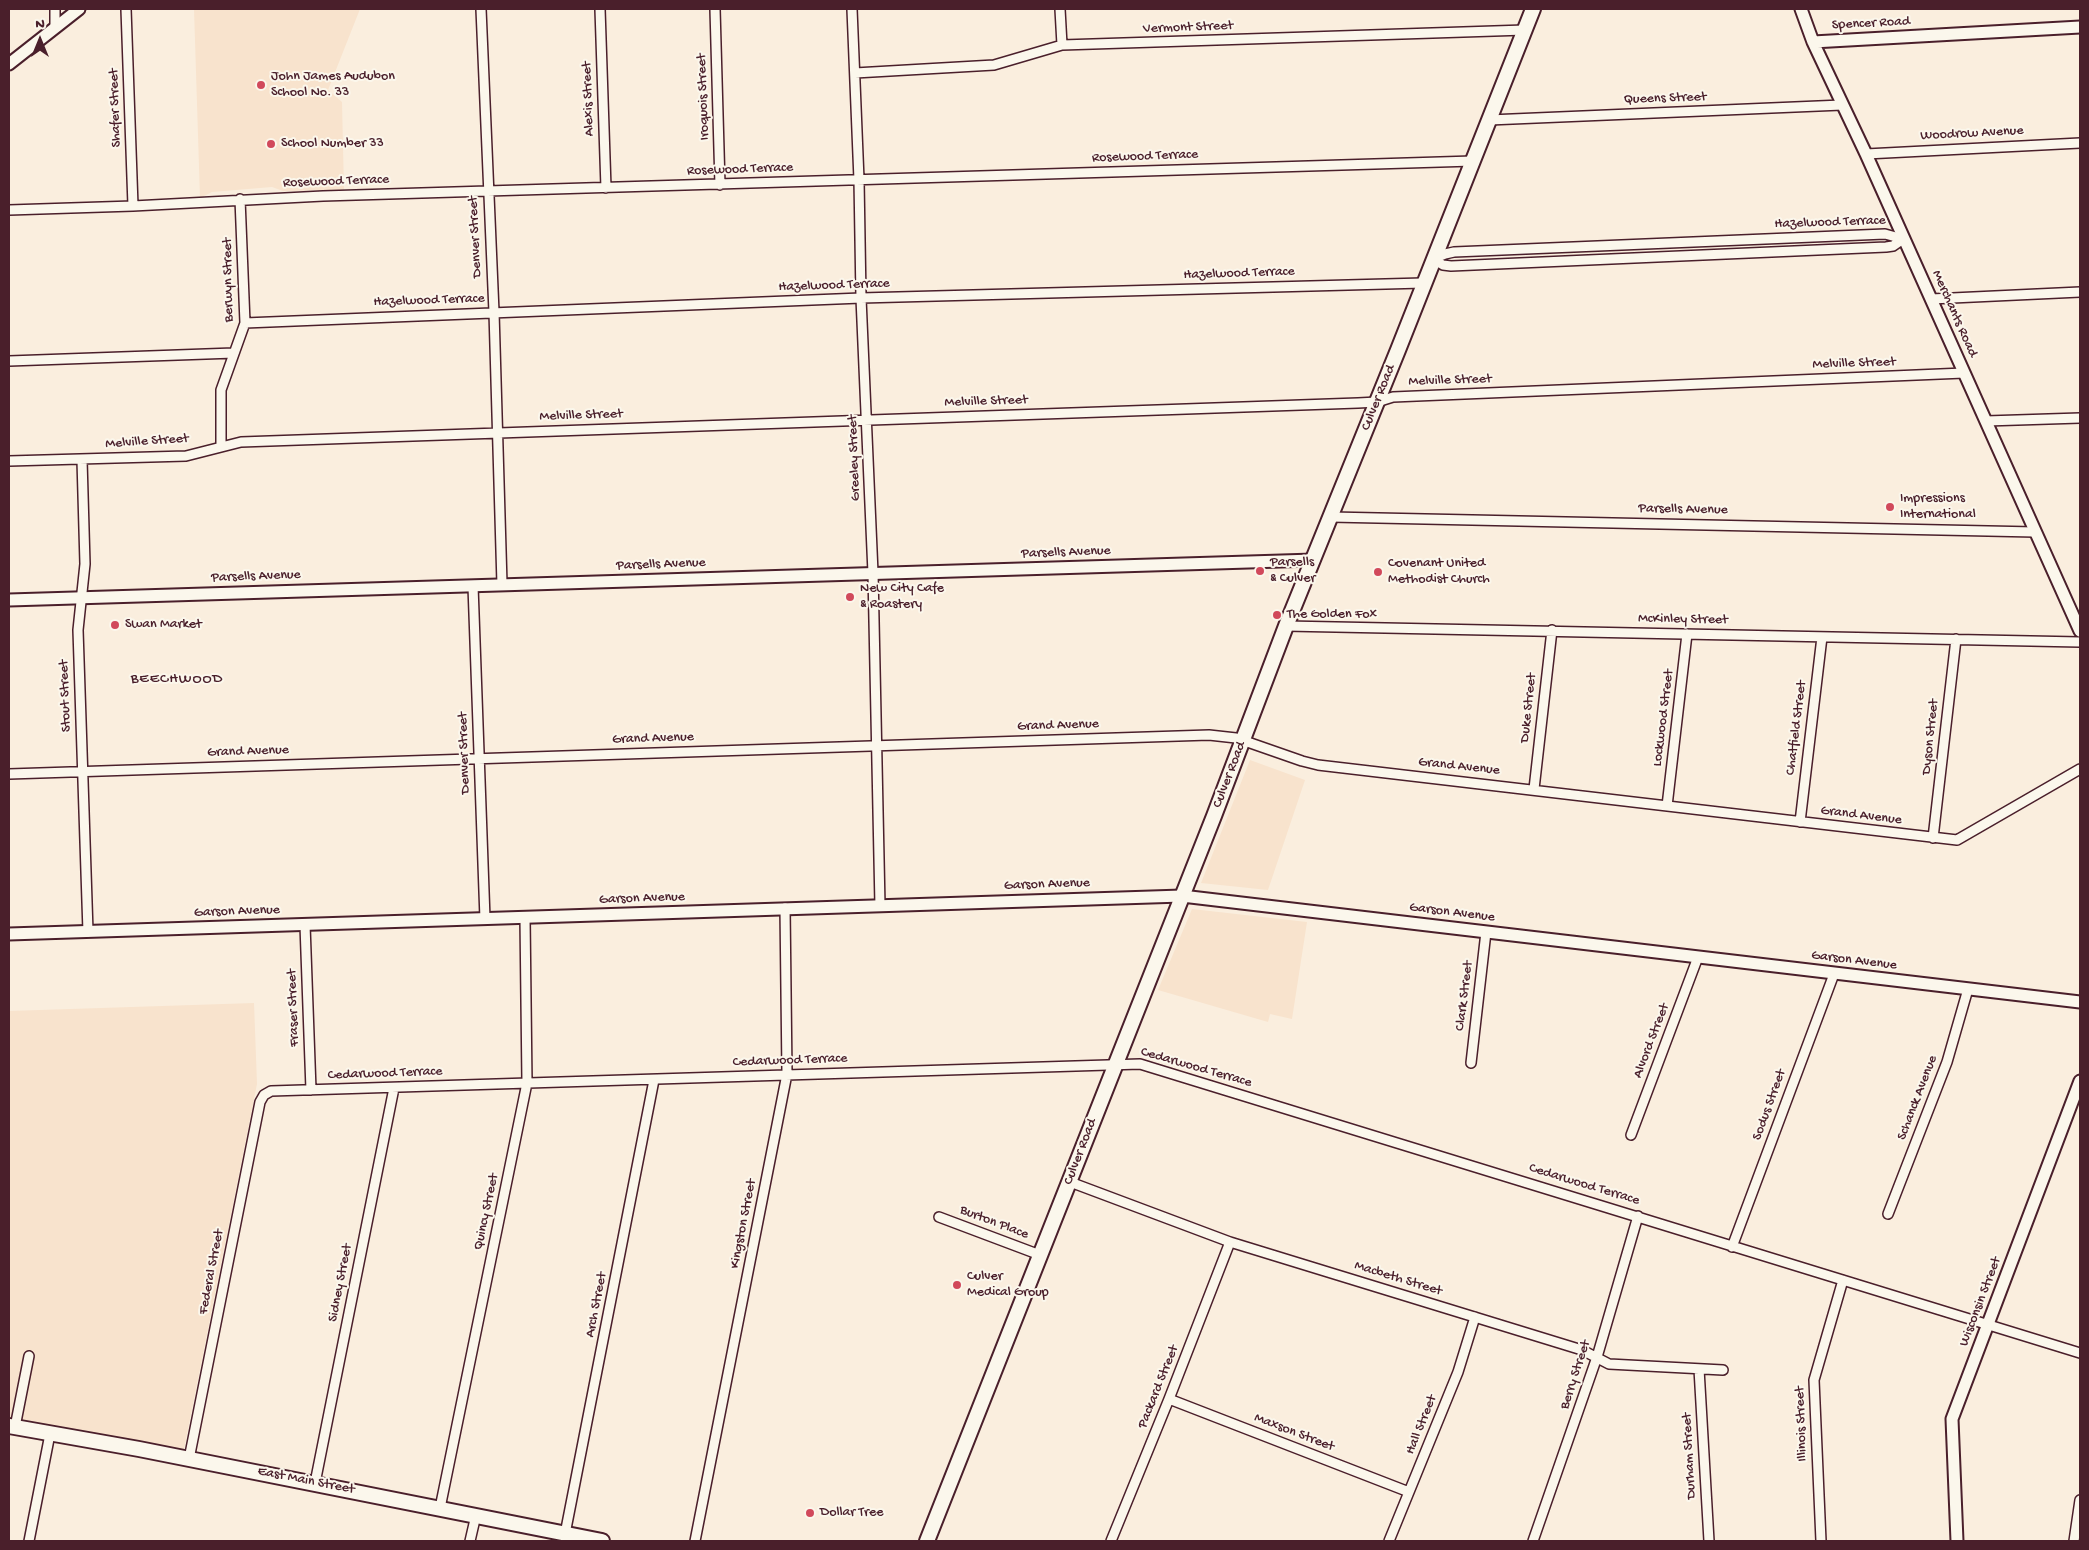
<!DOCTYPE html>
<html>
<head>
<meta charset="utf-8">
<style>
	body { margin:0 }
	#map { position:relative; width:2089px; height:1550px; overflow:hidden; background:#faeede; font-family:"Gochi Hand",sans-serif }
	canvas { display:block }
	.frame { position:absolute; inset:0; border:10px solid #4a1f2b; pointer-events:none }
	.north { position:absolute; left:15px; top:15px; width:50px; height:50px; -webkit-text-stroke:4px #fbf7ec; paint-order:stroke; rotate:0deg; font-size:14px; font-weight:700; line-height:20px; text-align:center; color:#4a1f2b }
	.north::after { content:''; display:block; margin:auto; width:18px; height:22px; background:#4a1f2b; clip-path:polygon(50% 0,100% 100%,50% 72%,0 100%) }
</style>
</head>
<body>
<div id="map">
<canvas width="2089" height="1550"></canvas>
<div class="frame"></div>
<div class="north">N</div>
</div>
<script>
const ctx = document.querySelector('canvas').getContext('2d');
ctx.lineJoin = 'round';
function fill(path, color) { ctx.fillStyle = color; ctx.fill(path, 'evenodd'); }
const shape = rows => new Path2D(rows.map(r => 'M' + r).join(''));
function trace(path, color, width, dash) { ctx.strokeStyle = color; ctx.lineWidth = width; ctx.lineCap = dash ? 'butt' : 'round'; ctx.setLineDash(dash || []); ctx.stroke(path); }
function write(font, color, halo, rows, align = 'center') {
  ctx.font = font + ' "Gochi Hand",sans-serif'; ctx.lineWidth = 4; ctx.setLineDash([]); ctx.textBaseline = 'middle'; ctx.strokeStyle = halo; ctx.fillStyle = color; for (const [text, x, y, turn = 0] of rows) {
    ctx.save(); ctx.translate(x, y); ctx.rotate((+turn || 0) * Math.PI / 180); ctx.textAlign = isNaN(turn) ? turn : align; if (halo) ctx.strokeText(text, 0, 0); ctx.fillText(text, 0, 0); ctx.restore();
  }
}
fill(shape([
	[194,9,360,9,328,90,342,102,344,190,283,191,272,187,212,192,200,198],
	[1250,760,1305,780,1268,890,1201,883],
	[1192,909,1307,922,1292,1019,1270,1014,1268,1022,1158,990],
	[254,1003,257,1084,184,1449,179,1451,9,1418,9,1011]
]), '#f8e3cd');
const minor = shape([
	[55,9,55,28],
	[126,9,133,206],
	[481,9,494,312,502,584],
	[600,9,606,188],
	[715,9,720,185],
	[852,9,859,180,861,298,873,573,880,906],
	[1060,9,1062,45],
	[855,73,994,65,1062,45,1525,30],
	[1489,120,1842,105],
	[1866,154,2080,143],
	[9,210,133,206,323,196,1473,161],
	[1433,259,1443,265,1451,266,1886,247,1893,246,1903,239],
	[1433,259,1445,254,1454,252,1885,234,1903,239],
	[1931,299,2080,292],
	[245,323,861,298,1423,283],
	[9,361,234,353],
	[1986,421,2080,418],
	[221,446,221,390,245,323,240,199],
	[82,460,85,564,78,630,88,932],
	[9,461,186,456,241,442,1358,403,1377,402,1393,397,1964,373],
	[1331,517,2035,532],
	[473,586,485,919],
	[1286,626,2080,642],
	[9,774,1209,735,1236,738,1302,761,1318,765,1957,840,2080,769],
	[1534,789,1552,630],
	[1667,806,1687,634],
	[1800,822,1822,637],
	[1933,838,1956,639],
	[305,925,311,1090],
	[1471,1063,1486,932],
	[1631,1135,1698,957],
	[1070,1182,1230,1242,1582,1350,1609,1364,1723,1370],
	[1888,1214,1947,1062,1968,989],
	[939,1217,1040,1255],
	[1732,1247,1834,974],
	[1699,1369,1709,1541],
	[1169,1399,1409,1492],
	[15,1427,29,1356],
	[189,1459,260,1102,264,1095,271,1091,1140,1064,2080,1353],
	[315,1483,394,1088],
	[440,1508,527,1083,525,918],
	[565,1534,654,1080],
	[29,1541,50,1434],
	[470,1541,476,1515],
	[695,1541,787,1074,785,908],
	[1111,1541,1169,1399,1230,1242],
	[1389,1541,1458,1372,1475,1317],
	[1533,1541,1597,1357,1638,1216],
	[1821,1541,1814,1380,1843,1280],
	[2074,1541,2080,1500]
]);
const tertiary = shape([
	[1801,9,1813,42,1866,154,2080,631],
	[1813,42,2080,27],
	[9,64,79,9],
	[9,600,1314,560],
	[9,934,1182,896,2080,1002],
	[1957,1541,1952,1419,2080,1081]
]);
const primary = shape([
	[9,1426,139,1449,602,1541],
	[927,1541,1214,816,1286,626,1398,350,1533,9]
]);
trace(minor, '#4a1f2b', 12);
trace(tertiary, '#4a1f2b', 15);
trace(primary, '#4a1f2b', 18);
trace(minor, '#fbf7ec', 9);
trace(tertiary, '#fbf7ec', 11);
trace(primary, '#fbf7ec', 14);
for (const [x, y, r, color] of [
	[261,85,5,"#d1495b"],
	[271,144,5,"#d1495b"],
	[1890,507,5,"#d1495b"],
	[1260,571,5,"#d1495b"],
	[1378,572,5,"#d1495b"],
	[850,597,5,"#d1495b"],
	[1277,615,5,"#d1495b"],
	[115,625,5,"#d1495b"],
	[957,1285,5,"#d1495b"],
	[810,1513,5,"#d1495b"]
]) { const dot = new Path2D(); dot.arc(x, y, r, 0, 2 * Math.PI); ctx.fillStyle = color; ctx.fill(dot); trace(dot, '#fbf7ec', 2); }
write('14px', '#4a1f2b', '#fbf7ec', [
	["Spencer Road",1871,24,-3],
	["Vermont Street",1188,28,-2],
	["Iroquois Street",704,97,-92],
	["Alexis Street",589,99,-92],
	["Queens Street",1665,99,-2],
	["Shafer Street",116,108,-92],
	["Woodrow Avenue",1972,134,-3],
	["Rosewood Terrace",1145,157,-2],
	["Rosewood Terrace",740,170,-2],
	["Rosewood Terrace",336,182,-2],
	["Hazelwood Terrace",1830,223,-2],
	["Denver Street",476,237,-93],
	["Hazelwood Terrace",1239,274,-2],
	["Berwyn Street",229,280,-91],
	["Hazelwood Terrace",834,286,-2],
	["Hazelwood Terrace",429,301,-2],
	["Merchants Road",1954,314,66],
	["Melville Street",1854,364,-2],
	["Melville Street",1450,381,-2],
	["Culver Road",1379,398,-68],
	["Melville Street",986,402,-2],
	["Melville Street",581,416,-2],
	["Melville Street",147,442,-4],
	["Greeley Street",855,458,-92],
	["Parsells Avenue",1683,510,1],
	["Parsells Avenue",1066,553,-2],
	["Parsells Avenue",661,565,-2],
	["Parsells Avenue",256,577,-2],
	["McKinley Street",1683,620,1],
	["Stout Street",66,696,-92],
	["Duke Street",1529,708,-84],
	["Lockwood Street",1664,718,-83],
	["Grand Avenue",1058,726,-2],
	["Chatfield Street",1797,728,-83],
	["Dyson Street",1931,737,-84],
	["Grand Avenue",653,739,-2],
	["Grand Avenue",248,752,-2],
	["Denver Street",465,753,-92],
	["Grand Avenue",1459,767,6],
	["Culver Road",1230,775,-69],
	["Grand Avenue",1861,816,7],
	["Garson Avenue",1047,885,-2],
	["Garson Avenue",642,899,-2],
	["Garson Avenue",237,912,-2],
	["Garson Avenue",1452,913,7],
	["Garson Avenue",1854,961,7],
	["Clark Street",1465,996,-83],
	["Fraser Street",294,1008,-92],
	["Alvord Street",1652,1041,-69],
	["Cedarwood Terrace",790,1061,-2],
	["Cedarwood Terrace",1196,1068,16],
	["Cedarwood Terrace",385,1074,-2],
	["Schanck Avenue",1918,1098,-69],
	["Sodus Street",1770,1105,-70],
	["Culver Road",1081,1152,-69],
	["Cedarwood Terrace",1584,1185,17],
	["Quincy Street",487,1212,-78],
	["Burton Place",994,1223,21],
	["Kingston Street",744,1224,-79],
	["Federal Street",212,1272,-79],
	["Macbeth Street",1398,1279,17],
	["Sidney Street",341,1283,-79],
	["Wisconsin Street",1981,1302,-69],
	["Arch Street",597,1305,-79],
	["Berry Street",1576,1375,-72],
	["Packard Street",1159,1387,-68],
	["Illinois Street",1802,1424,-92],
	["Hall Street",1422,1425,-68],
	["Maxson Street",1294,1433,21],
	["Durham Street",1690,1456,-93],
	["East Main Street",306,1481,11]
]);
write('14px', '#4a1f2b', '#fbf7ec', [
	["John James Audubon",271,77],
	["School No. 33",271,93],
	["School Number 33",281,144],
	["Impressions",1900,499],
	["International",1900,515],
	["Parsells",1270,563],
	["& Culver",1270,579],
	["Covenant United",1388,564],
	["Methodist Church",1388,580],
	["New City Cafe",860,589],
	["& Roastery",860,605],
	["The Golden Fox",1287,615],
	["Swan Market",125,625],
	["Culver",967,1277],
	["Medical Group",967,1293],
	["Dollar Tree",820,1513]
], 'left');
ctx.letterSpacing = '1px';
write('15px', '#4a1f2b', '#fbf7ec', [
	["BEECHWOOD",177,680]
]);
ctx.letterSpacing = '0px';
</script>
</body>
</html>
